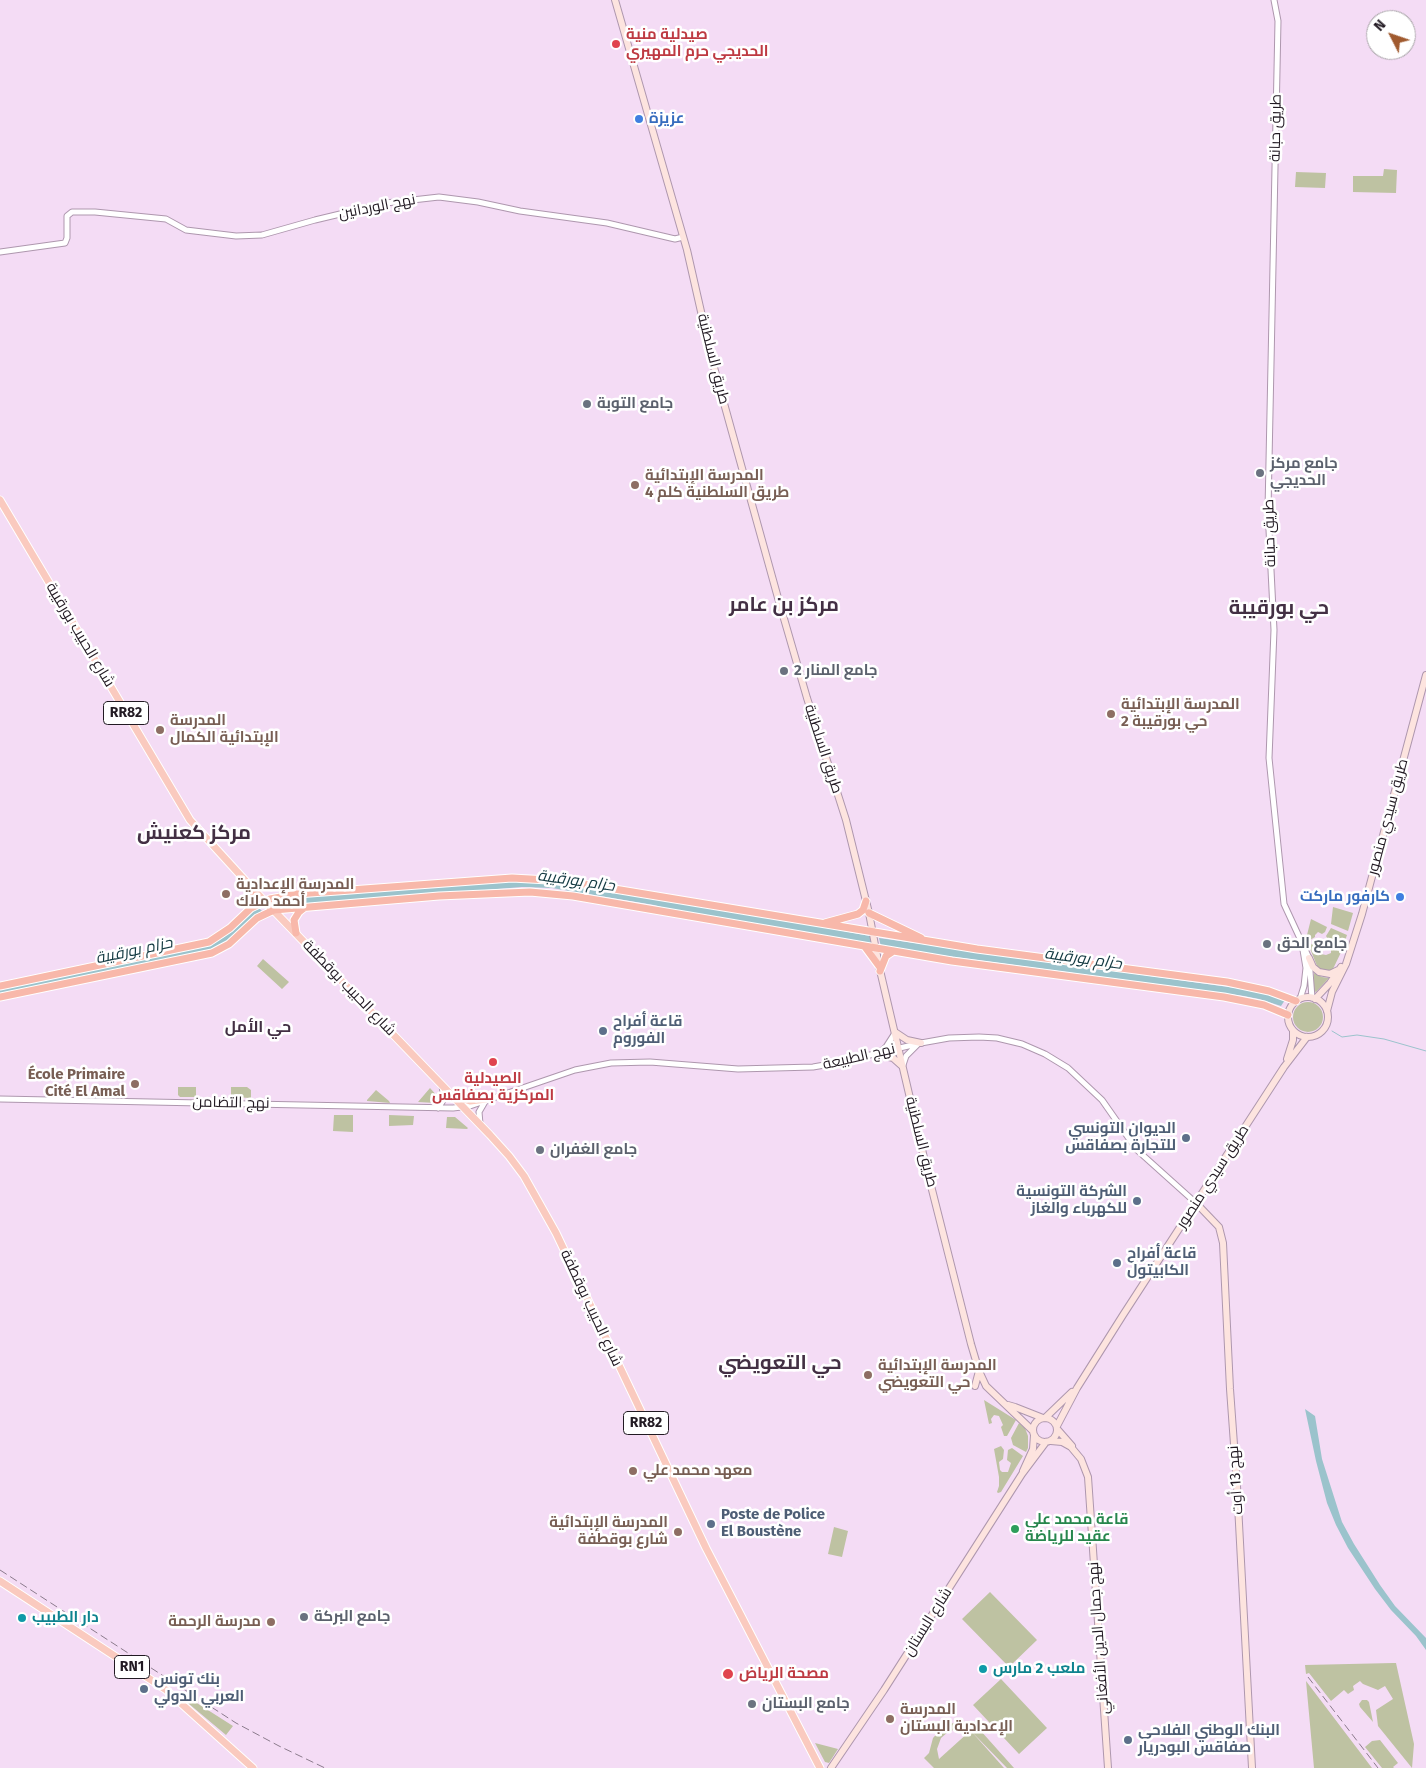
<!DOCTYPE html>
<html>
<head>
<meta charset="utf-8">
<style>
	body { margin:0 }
	#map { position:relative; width:1426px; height:1768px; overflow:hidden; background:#f4dcf5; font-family:"Fira Sans",sans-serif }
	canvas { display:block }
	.north { position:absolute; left:1366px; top:10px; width:50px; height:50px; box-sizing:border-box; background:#fff; border:1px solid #a7a3a7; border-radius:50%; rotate:311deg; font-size:14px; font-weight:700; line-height:20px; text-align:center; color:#221a23 }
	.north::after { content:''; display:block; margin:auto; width:18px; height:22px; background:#a05a2f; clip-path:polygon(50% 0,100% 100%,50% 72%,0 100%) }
</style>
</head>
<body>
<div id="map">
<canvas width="1426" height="1768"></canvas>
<div class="north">N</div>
</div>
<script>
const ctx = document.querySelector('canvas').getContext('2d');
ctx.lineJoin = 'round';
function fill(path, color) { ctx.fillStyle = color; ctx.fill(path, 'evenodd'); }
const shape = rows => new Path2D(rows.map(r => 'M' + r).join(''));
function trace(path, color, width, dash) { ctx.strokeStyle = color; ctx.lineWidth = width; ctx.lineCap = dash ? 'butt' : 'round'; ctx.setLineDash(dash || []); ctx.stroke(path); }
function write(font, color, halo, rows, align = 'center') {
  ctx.font = font + ' "Fira Sans",Cairo,sans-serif'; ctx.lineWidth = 5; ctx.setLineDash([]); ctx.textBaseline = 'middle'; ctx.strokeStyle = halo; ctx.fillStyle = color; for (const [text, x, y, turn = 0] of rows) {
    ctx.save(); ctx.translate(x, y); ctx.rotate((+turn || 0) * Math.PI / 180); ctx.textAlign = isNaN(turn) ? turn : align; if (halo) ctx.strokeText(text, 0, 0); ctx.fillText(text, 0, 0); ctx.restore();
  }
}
fill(shape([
	[1384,169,1397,170,1396,193,1353,192,1353,176,1383,176],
	[1296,172,1326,173,1325,188,1295,187],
	[1333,907,1353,913,1348,931,1331,924],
	[1311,919,1327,927,1325,932,1322,934,1318,932,1315,935,1315,937,1310,940,1307,935],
	[1331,928,1347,935,1345,941,1332,946,1326,936],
	[1315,942,1321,954,1326,955,1331,953,1331,950,1345,944,1332,971,1323,971,1317,966,1309,946],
	[263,959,289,982,282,989,257,966],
	[1314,973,1322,977,1329,978,1316,992,1314,991],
	'1293 1017a15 15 0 1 1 30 0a15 15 0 1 1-30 0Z',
	[178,1087,196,1087,196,1097,180,1097,178,1095],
	[231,1087,247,1087,251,1090,251,1098,231,1097],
	[430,1088,439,1098,435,1103,418,1102],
	[376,1090,389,1101,390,1103,367,1101,367,1100],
	[334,1115,353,1115,353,1132,333,1131],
	[389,1115,414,1116,413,1125,389,1126],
	[447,1117,455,1117,468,1128,467,1129,446,1128],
	[984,1400,1016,1420,1007,1436,1004,1436,1001,1427,1003,1425,999,1416,994,1415,991,1419,992,1423,989,1424],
	[1019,1423,1025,1428,1028,1436,1028,1448,1026,1452,1013,1445,1011,1438],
	[1001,1446,1004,1450,1003,1459,999,1462,1000,1470,1002,1472,1008,1472,1011,1463,1007,1460,1008,1450,1012,1448,1023,1456,1001,1492,998,1493,997,1492,999,1486,999,1477,994,1449],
	[834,1527,848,1531,842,1557,828,1554],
	[990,1592,1037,1640,1009,1667,962,1619],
	[1393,1663,1396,1663,1414,1744,1412,1768,1378,1726,1376,1710,1393,1699,1385,1686,1378,1690,1363,1684,1360,1681,1353,1686,1354,1690,1348,1694,1344,1690,1331,1701,1309,1673,1306,1674,1305,1665],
	[1001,1679,1047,1728,1019,1754,973,1705],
	[1306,1681,1372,1768,1314,1768],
	[178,1691,233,1726,226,1735,176,1693],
	[1362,1700,1367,1700,1369,1702,1373,1722,1360,1707,1359,1704],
	[956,1722,968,1723,980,1730,1014,1768,1007,1768,971,1731,1004,1768,934,1768,924,1758,929,1753,933,1738,943,1727],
	[956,1729,964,1729,970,1731,939,1759,937,1749,941,1738,948,1732],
	[1380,1740,1398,1763,1393,1767,1394,1768,1382,1768,1365,1747,1372,1741],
	[815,1743,838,1749,829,1763,825,1762]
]), '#bec2a2');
fill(shape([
	[518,880,564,884,652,898,811,925,870,936,871,943,679,912,654,905,552,888,522,887,290,906,278,906,273,901,289,898],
	[258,907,262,911,256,915,227,943,217,949,0,995,0,989,209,945,224,937],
	[879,938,1257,991,1285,1000,1281,1006,1259,999,1244,996,881,947],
	[1305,1409,1315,1416,1322,1459,1342,1522,1354,1544,1380,1585,1395,1606,1426,1638,1426,1650,1416,1636,1391,1610,1375,1589,1348,1548,1336,1525,1327,1503,1316,1461]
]), '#9bc3cc');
trace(shape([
	[1332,1031,1342,1037,1357,1035,1384,1039,1426,1051]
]), '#9bc3cc', 1);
const tertiary = shape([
	[1274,0,1278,21,1268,510,1274,630,1269,758,1284,904,1309,958,1312,998],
	[0,252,65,243,67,238,67,216,72,212,95,212,166,219,186,230,236,236,262,235,315,220,386,203,439,197,478,202,520,211,607,223,675,239,683,237],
	[1300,999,1304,986,1306,968,1303,950],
	[880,1052,886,1047,895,1033],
	[903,1065,906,1056,918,1044],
	[0,1099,453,1108,470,1106,575,1070,611,1063,650,1062,738,1069,813,1067,836,1063,921,1043,949,1038,979,1037,997,1038,1022,1044,1045,1054,1068,1068,1102,1100,1137,1150,1196,1203],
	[438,1108,444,1099,442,1086],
	[480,1124,479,1112,486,1100]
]);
const secondary = shape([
	[615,0,687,250,712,360,778,598,807,698,846,820,869,913,879,966,925,1162,971,1344,979,1371,986,1386,1033,1431],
	[1309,958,1313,967,1319,972,1330,974,1338,970],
	'1288 1017a20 20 0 1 1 40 0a20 20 0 1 1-40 0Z',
	[1315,999,1330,983,1341,967],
	[1327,1011,1332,992,1346,964,1362,914,1426,675],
	[895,1032,907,1040,921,1043],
	[877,1054,893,1058,902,1066],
	[1287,1059,1293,1040,1293,1031],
	[1196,1203,1219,1227,1223,1243,1230,1389,1237,1486,1252,1768],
	[975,1386,979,1371],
	[1008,1405,1015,1407,1043,1418],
	'1033 1430a12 12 0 1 1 24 0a12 12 0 1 1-24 0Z',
	[1045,1418,1072,1392],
	[1057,1426,1077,1388,1123,1315,1284,1067,1307,1037],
	[1058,1430,1072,1446],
	[1051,1441,1062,1442,1071,1447,1081,1459,1088,1477,1108,1768],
	[1023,1471,1033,1449,1034,1435],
	[831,1768,884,1690,1022,1474,1046,1442]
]);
const primary = shape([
	[0,500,190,820,252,888,490,1135,509,1156,524,1176,556,1233,706,1548,820,1768],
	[453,1095,470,1101,486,1099],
	[0,1581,165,1689,253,1768]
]);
const trunk = shape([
	[252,907,254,898,252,888],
	[869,913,921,938],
	[825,923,858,914,863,910,866,901],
	[296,933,294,920,299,912,304,908],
	[865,947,879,966],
	[880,971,886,956,892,952],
	[0,986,209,942,230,928,251,908,270,899,297,894,512,878,566,881,977,949,1227,982,1269,991,1296,1001],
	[0,997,212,953,229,944,257,918,274,910,439,896,530,892,573,896,952,961,1224,997,1264,1005,1288,1015]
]);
trace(tertiary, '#ae97ae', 7);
trace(secondary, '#ae97ae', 8);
trace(primary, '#fff', 9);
trace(trunk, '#fff', 9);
trace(tertiary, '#fff', 5);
trace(secondary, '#fde4df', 6);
trace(primary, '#facabf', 7);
trace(trunk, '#f8b8aa', 7);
trace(shape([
	[0,1570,236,1723,279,1746,325,1768],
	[1308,1677,1378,1768]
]), '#8b7b8c', 1, [8, 4]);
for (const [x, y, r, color] of [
	[616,44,5,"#e0444e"],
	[639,119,5,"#3f7fe0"],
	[587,404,5,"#6b7280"],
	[1260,473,5,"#6b7280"],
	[635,485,5,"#8d6e63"],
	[784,671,5,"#6b7280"],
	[1111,714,5,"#8d6e63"],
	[160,730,5,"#8d6e63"],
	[226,894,5,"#8d6e63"],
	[1400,897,5,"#3f7fe0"],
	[1267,944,5,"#6b7280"],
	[603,1031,5,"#5c6f8a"],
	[493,1062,5,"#e0444e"],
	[135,1084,5,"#8d6e63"],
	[1186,1138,5,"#5c6f8a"],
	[540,1150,5,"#6b7280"],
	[1137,1201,5,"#5c6f8a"],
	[1117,1263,5,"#5c6f8a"],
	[868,1375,5,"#8d6e63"],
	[633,1471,5,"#8d6e63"],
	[711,1524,5,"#5c6f8a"],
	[1015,1529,5,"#2e9e5b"],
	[678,1532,5,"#8d6e63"],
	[304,1617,5,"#6b7280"],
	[22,1618,5,"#0f9aa8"],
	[271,1622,5,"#8d6e63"],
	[983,1669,5,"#0f9aa8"],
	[728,1674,6,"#e0444e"],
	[144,1689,5,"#5c6f8a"],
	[752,1704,5,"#6b7280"],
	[890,1719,5,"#8d6e63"],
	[1128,1740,5,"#5c6f8a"]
]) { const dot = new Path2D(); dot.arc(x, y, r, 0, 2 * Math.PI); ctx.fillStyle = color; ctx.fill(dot); trace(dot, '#fff', 2); }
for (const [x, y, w] of [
	[126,713,45],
	[646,1423,45],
	[132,1667,35]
]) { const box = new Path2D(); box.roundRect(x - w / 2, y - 11.5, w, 23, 4); ctx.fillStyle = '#fff'; ctx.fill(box); trace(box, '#221a23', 1); }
write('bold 14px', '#221a23', null, [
	["RR82",126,713],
	["RR82",646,1423],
	["RN1",132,1667]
]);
write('bold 15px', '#be3a42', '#fff', [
	["صيدلية منية",626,35],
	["الحديجي حرم المهيري",626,52],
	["الصيدلية",493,1079,"center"],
	["المركزية بصفاقس",493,1096,"center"],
	["مصحة الرياض",739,1674]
], 'left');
write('bold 15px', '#366cbe', '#fff', [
	["عزيزة",649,119],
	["كارفور ماركت",1390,897,"right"]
], 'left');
write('15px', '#221a23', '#fff', [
	["طريق حبانة",1276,128,-89],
	["نهج الوردانين",377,207,-11],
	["طريق السلطنية",713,359,76],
	["طريق حبانة",1270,533,-92],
	["شارع الحبيب بورقيبة",80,635,59],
	["طريق السلطنية",823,749,72],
	["طريق سيدي منصور",1388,817,-75],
	["شارع الحبيب بوقطفة",349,988,46],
	["نهج الطبيعة",859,1057,-13],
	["نهج التضامن",231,1103,1],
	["طريق السلطنية",921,1142,76],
	["طريق سيدي منصور",1213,1177,-57],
	["شارع الحبيب بوقطفة",591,1308,65],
	["نهج 13 أوت",1236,1480,-94],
	["شارع البستان",928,1622,-58],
	["نهج جمال الدين الأفغاني",1099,1638,-94]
]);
write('bold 15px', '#5b616d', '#fff', [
	["جامع التوبة",597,404],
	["جامع مركز",1270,464],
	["الحديجي",1270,481],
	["جامع المنار 2",794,671],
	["جامع الحق",1277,944],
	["جامع الغفران",550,1150],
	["جامع البركة",314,1617],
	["جامع البستان",762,1704]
], 'left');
write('bold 15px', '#785e54', '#fff', [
	["المدرسة الإبتدائية",645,476],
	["طريق السلطنية كلم 4",645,493],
	["المدرسة الإبتدائية",1121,705],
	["حي بورقيبة 2",1121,722],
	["المدرسة",170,721],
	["الإبتدائية الكمال",170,738],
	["المدرسة الإعدادية",236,885],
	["أحمد ملاك",236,902],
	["École Primaire",125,1075,"right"],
	["Cité El Amal",125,1092,"right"],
	["المدرسة الإبتدائية",878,1366],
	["حي التعويضي",878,1383],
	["معهد محمد علي",643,1471],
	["المدرسة الإبتدائية",668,1523,"right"],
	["شارع بوقطفة",668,1540,"right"],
	["مدرسة الرحمة",261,1622,"right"],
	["المدرسة",900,1710],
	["الإعدادية البستان",900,1727]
], 'left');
write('bold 15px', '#4e5e75', '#fff', [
	["قاعة أفراح",613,1022],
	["الفوروم",613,1039],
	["الديوان التونسي",1176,1129,"right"],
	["للتجارة بصفاقس",1176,1146,"right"],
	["الشركة التونسية",1127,1192,"right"],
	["للكهرباء والغاز",1127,1209,"right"],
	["قاعة أفراح",1127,1254],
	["الكابيتول",1127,1271],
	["Poste de Police",721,1515],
	["El Boustène",721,1532],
	["بنك تونس",154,1680],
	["العربي الدولي",154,1697],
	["البنك الوطني الفلاحي",1138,1731],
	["صفاقس البودريار",1138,1748]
], 'left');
write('bold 15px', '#27864d', '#fff', [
	["قاعة محمد علي",1025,1520],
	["عقيد للرياضة",1025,1537]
], 'left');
write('bold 15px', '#0d838f', '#fff', [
	["دار الطبيب",32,1618],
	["ملعب 2 مارس",993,1669]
], 'left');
write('italic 16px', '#133941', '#fff', [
	["حزام بورقيبة",576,881,8],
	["حزام بورقيبة",134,951,-12],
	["حزام بورقيبة",1083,959,8]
]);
write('bold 16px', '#433044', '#fff', [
	["حي الأمل",258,1028]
]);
write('bold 20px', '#433044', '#fff', [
	["مركز بن عامر",784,605],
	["حي بورقيبة",1279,608],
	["مركز كعنيش",194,833],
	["حي التعويضي",780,1363]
]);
</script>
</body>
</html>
